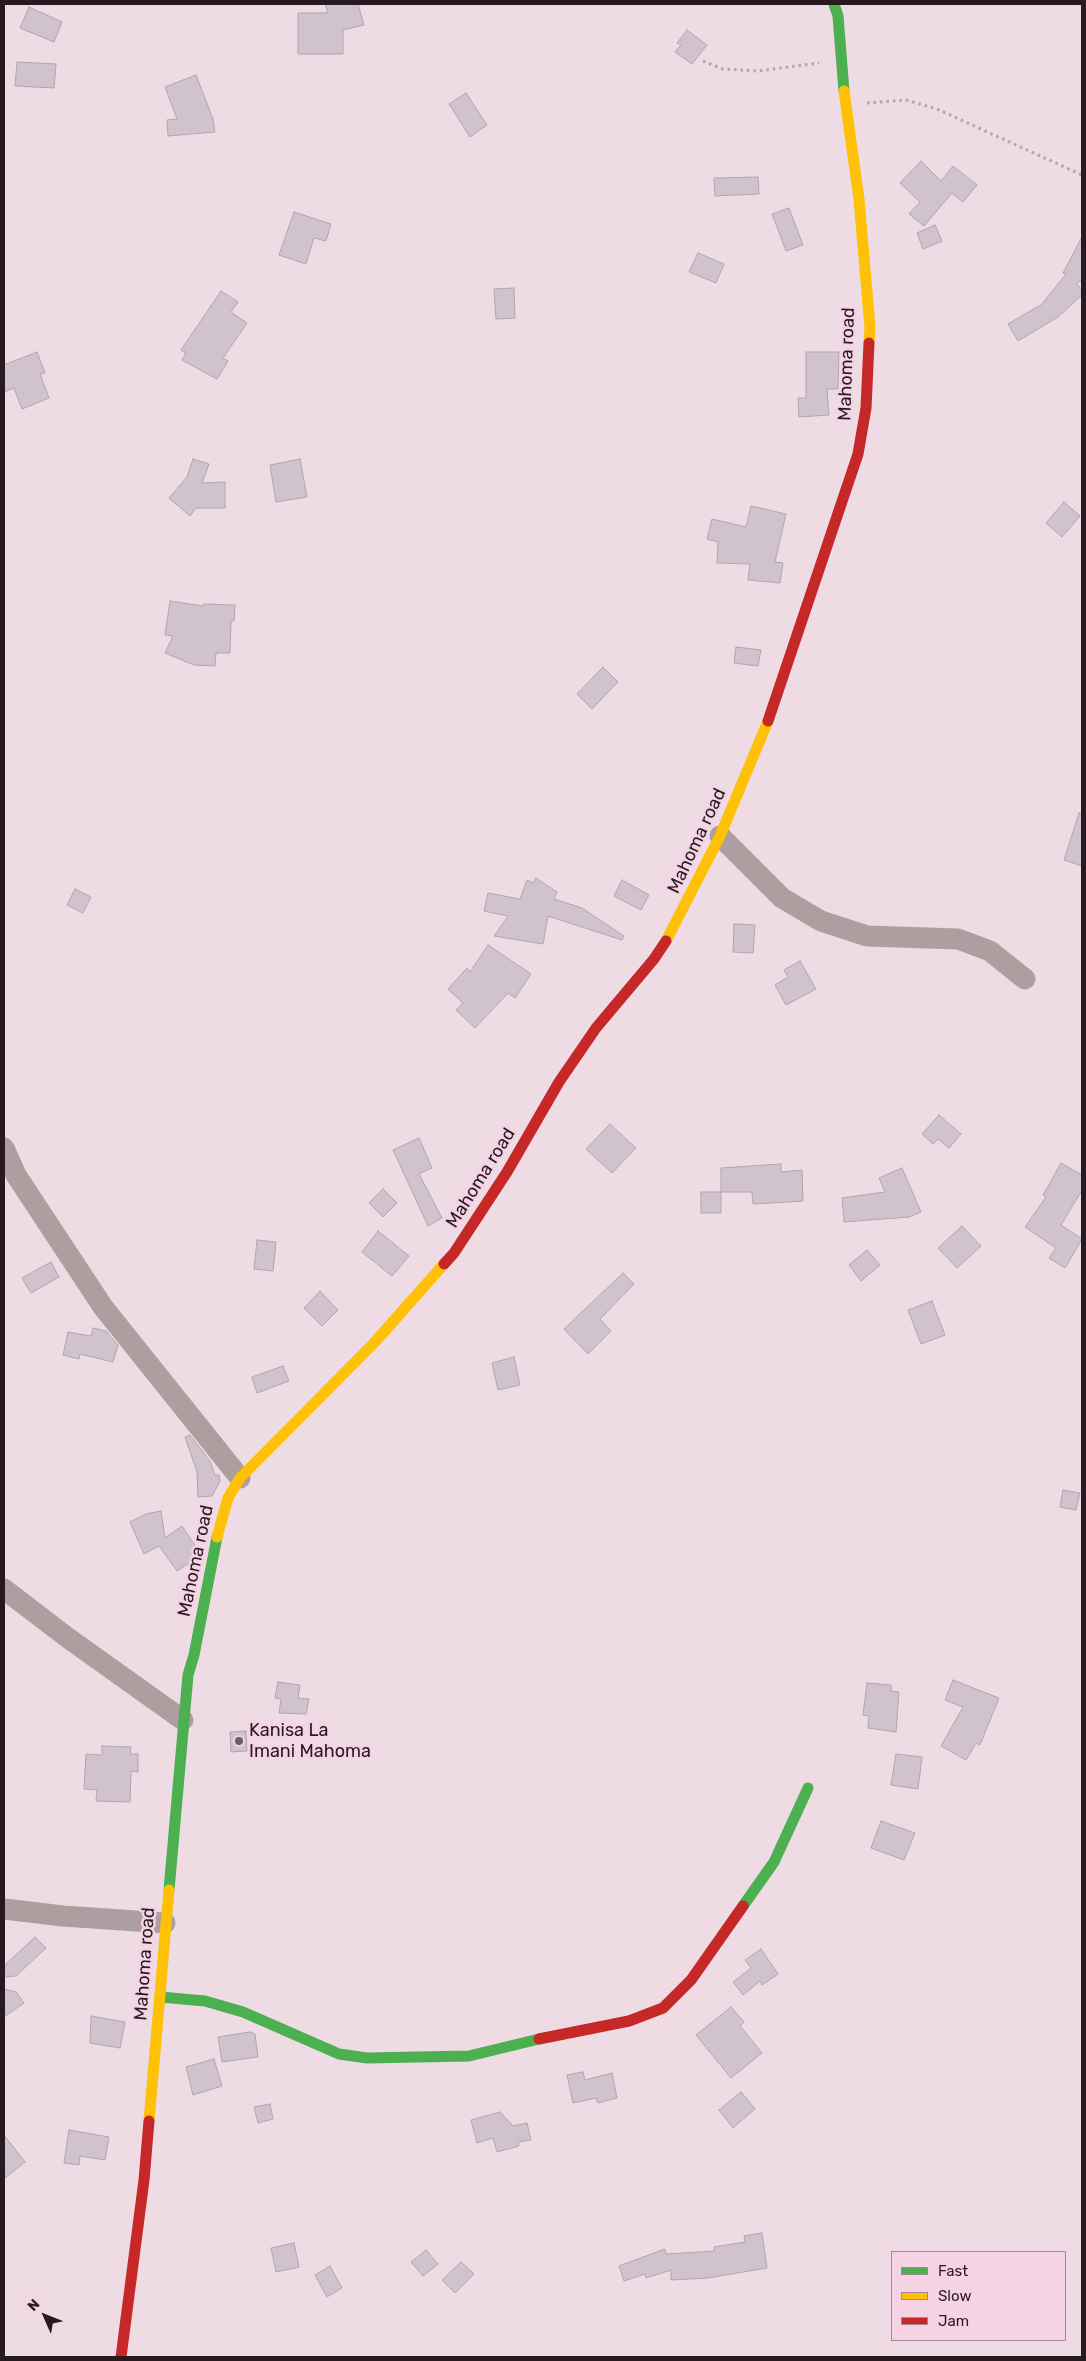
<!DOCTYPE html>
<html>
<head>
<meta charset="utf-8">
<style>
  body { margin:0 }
  #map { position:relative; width:1086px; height:2361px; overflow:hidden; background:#eedbe4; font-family:Rubik,sans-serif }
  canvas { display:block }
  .frame { position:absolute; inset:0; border:5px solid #271b21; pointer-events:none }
  .legend { position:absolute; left:891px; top:2251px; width:175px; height:90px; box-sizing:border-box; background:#f6d3e4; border:1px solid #a38996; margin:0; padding:6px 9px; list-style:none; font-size:15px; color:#271b21 }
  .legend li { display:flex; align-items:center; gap:10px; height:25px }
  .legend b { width:25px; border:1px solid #a38996 }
  .north { position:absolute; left:20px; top:2291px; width:50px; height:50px; -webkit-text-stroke:4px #f6d3e4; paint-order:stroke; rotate:314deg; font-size:14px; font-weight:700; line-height:20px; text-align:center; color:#271b21 }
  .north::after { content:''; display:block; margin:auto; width:18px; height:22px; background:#271b21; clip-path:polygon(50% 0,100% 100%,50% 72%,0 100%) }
</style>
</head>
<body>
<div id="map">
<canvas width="1086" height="2361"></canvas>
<div class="frame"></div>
<ul class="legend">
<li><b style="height:6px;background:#4caf50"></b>Fast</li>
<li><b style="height:6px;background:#ffc107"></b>Slow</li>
<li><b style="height:6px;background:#c62828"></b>Jam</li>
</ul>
<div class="north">N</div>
</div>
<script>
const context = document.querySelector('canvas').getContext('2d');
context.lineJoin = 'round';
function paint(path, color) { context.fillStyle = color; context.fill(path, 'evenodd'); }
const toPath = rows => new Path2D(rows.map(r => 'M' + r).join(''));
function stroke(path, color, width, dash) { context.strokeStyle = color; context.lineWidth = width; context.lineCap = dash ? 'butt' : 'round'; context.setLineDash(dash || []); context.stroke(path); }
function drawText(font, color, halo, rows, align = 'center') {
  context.font = font + ' Rubik,sans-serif'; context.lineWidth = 5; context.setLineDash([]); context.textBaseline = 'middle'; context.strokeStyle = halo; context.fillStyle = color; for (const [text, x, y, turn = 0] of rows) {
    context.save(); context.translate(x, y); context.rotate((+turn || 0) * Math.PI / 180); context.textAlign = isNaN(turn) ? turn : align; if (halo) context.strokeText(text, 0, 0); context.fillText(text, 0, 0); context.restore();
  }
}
const building = toPath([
  [325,4,358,4,364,25,343,30,343,54,298,54,298,13,328,13,325,4],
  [29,7,62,22,54,42,20,28,29,7],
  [687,30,707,45,692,64,675,52,681,45,677,43,687,30],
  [17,62,56,64,54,88,15,86,17,62],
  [196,75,213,119,215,132,168,136,167,120,177,119,165,87,196,75],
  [466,93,487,125,470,137,449,104,466,93],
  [921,161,941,181,953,166,977,185,963,202,952,193,924,226,909,214,920,202,900,183,921,161],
  [758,177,759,194,715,196,714,178,758,177],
  [789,208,803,245,786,251,772,214,789,208],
  [294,212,331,224,326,241,314,238,306,264,279,255,294,212],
  [935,225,942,241,923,249,917,233,935,225],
  [1082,237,1082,283,1079,281,1077,284,1082,290,1082,295,1058,317,1018,341,1008,324,1042,304,1066,274,1063,273,1082,237],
  [698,253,724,264,716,283,689,272,698,253],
  [514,288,515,318,496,319,494,289,514,288],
  [221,291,238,302,231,312,247,323,223,358,228,361,217,379,182,360,186,353,181,350,221,291],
  [37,352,45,373,40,374,49,398,22,409,14,388,4,392,4,365,37,352],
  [806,352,839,352,838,389,827,389,829,415,799,417,798,398,806,398,806,352],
  [193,459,209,464,202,483,225,482,225,508,196,508,190,516,169,498,187,477,193,459],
  [300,459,307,497,276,502,270,465,300,459],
  [1064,502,1080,516,1062,537,1046,523,1064,502],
  [751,506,786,514,775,562,783,563,780,583,748,580,750,564,717,563,718,542,707,539,712,519,746,527,751,506],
  [170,601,203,606,204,604,235,605,234,621,231,621,230,653,216,653,215,666,194,665,165,653,173,636,165,635,170,601],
  [736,647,761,650,758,666,734,663,736,647],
  [603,667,618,682,592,709,577,694,603,667],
  [1079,813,1082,813,1082,866,1064,860,1079,813],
  [536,878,557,892,554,899,582,908,624,936,622,940,548,916,543,944,494,936,508,916,484,911,488,893,520,899,527,880,534,883,536,878],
  [622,880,649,895,641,910,614,896,622,880],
  [75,889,91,897,83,913,67,905,75,889],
  [734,924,755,925,753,953,733,952,734,924],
  [488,945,531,974,515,998,508,993,475,1028,456,1010,463,1003,448,989,467,968,470,972,488,945],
  [800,961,816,989,786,1005,775,985,788,977,784,970,800,961],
  [939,1115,961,1134,949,1148,938,1139,933,1144,922,1134,939,1115],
  [610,1124,636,1148,612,1173,586,1149,610,1124],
  [419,1138,432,1168,419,1174,442,1218,428,1226,393,1150,419,1138],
  [1061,1163,1082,1175,1082,1190,1061,1225,1082,1239,1065,1268,1049,1258,1056,1248,1025,1227,1046,1197,1043,1195,1061,1163],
  [781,1164,781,1172,802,1170,803,1201,753,1204,752,1192,721,1192,721,1168,781,1164],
  [902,1168,921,1212,909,1217,844,1222,842,1198,885,1192,879,1178,902,1168],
  [383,1189,397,1203,383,1217,369,1203,383,1189],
  [701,1192,721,1192,721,1213,701,1213,701,1192],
  [962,1226,981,1246,957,1268,938,1248,962,1226],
  [378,1231,409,1256,392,1276,362,1252,378,1231],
  [257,1240,276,1242,273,1271,254,1269,257,1240],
  [867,1250,880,1265,861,1281,849,1265,867,1250],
  [51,1262,59,1277,31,1293,22,1278,51,1262],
  [623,1273,634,1284,600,1319,611,1331,588,1354,564,1329,623,1273],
  [320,1291,338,1310,322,1326,304,1308,320,1291],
  [932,1301,945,1335,921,1344,908,1310,932,1301],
  [93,1328,106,1331,118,1345,113,1362,80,1354,79,1359,63,1355,68,1332,91,1336,93,1328],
  [514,1357,520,1385,498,1390,492,1363,514,1357],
  [283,1366,289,1381,257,1393,252,1377,283,1366],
  [190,1435,210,1461,215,1475,219,1475,220,1481,212,1496,198,1497,197,1472,185,1437,190,1435],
  [1063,1490,1080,1493,1076,1510,1060,1507,1063,1490],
  [161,1511,165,1538,182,1526,198,1550,197,1558,177,1571,159,1546,144,1554,130,1522,146,1514,161,1511],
  [953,1680,999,1698,980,1745,976,1743,966,1760,941,1746,963,1707,945,1700,953,1680],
  [278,1682,300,1685,298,1698,309,1699,306,1714,279,1713,281,1699,275,1698,278,1682],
  [867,1683,891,1685,891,1691,899,1692,896,1732,868,1728,869,1716,863,1715,867,1683],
  [246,1731,247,1751,231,1752,230,1732,246,1731],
  [102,1746,131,1747,130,1754,138,1754,138,1772,131,1771,130,1802,96,1801,97,1790,84,1789,86,1754,102,1755,102,1746],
  [896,1754,922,1757,918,1789,891,1785,896,1754],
  [881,1821,915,1833,904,1860,871,1848,881,1821],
  [35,1937,46,1948,16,1976,4,1977,4,1966,35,1937],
  [761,1949,778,1974,762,1985,760,1981,743,1995,733,1982,751,1968,745,1960,761,1949],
  [4,1989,16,1992,24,2003,4,2017,4,1989],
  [731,2007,744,2022,740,2026,762,2053,731,2078,696,2035,731,2007],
  [91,2016,125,2022,120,2048,90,2043,91,2016],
  [250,2032,255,2034,258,2057,222,2062,218,2037,250,2032],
  [214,2059,222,2086,193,2095,186,2067,214,2059],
  [583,2072,585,2080,612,2073,617,2098,598,2103,596,2098,573,2103,567,2075,583,2072],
  [741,2092,755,2109,733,2128,719,2110,741,2092],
  [270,2104,273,2119,258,2123,254,2107,270,2104],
  [500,2112,513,2126,527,2123,531,2140,518,2142,519,2146,497,2152,493,2138,477,2143,471,2120,500,2112],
  [69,2130,109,2137,105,2160,80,2156,79,2165,64,2163,69,2130],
  [4,2135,25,2162,4,2179,4,2135],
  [762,2233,767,2268,708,2278,671,2280,671,2270,646,2278,645,2274,624,2281,619,2266,665,2249,666,2254,714,2251,714,2247,745,2242,744,2236,762,2233],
  [294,2243,299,2267,276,2272,271,2248,294,2243],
  [426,2250,438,2264,423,2276,411,2262,426,2250],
  [461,2262,474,2274,455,2293,442,2280,461,2262],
  [330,2266,342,2288,327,2297,315,2275,330,2266]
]);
paint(building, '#d0c3cc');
stroke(building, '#b1a5ae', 1);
stroke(toPath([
  [703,61,723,69,758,71,819,63],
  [867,103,906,100,937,109,1082,175]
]), '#b2a5a8', 3, [2.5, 4]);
stroke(toPath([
  [720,836,782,898,821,921,867,936,958,939,990,951,1025,979],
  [4,1148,16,1175,103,1307,240,1478],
  [4,1589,68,1638,183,1720],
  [4,1909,63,1916,165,1923]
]), '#ad9fa0', 21);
stroke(toPath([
  [834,4,838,16,844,91],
  [169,1890,188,1675,194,1655,217,1537],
  [743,1906,774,1862,808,1788],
  [160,1997,205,2001,243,2012,339,2054,367,2058,469,2056,539,2039]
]), '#4caf50', 11);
stroke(toPath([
  [844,91,859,199,870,328,869,343],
  [666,941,720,836,768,721],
  [217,1537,228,1498,240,1478,374,1343,444,1264],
  [149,2121,169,1890]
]), '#ffc107', 11);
stroke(toPath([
  [768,721,858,454,866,408,869,343],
  [444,1264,454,1253,507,1172,559,1082,596,1028,654,959,666,941],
  [539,2039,629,2021,663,2008,691,1980,743,1906],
  [121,2357,144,2180,149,2121]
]), '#c62828', 11);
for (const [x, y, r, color] of [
  [239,1741,5,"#6d5e65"]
]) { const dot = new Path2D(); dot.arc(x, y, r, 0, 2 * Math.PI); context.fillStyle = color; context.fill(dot); stroke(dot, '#f6d3e4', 2); }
drawText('18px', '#271b21', '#f6d3e4', [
  ["Mahoma road",847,364,-88],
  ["Mahoma road",697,841,-65],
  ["Mahoma road",481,1178,-58],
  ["Mahoma road",196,1561,-78],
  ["Mahoma road",145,1964,-86]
]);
drawText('18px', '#271b21', '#f6d3e4', [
  ["Kanisa La",249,1731],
  ["Imani Mahoma",249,1752]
], 'left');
</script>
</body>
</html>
